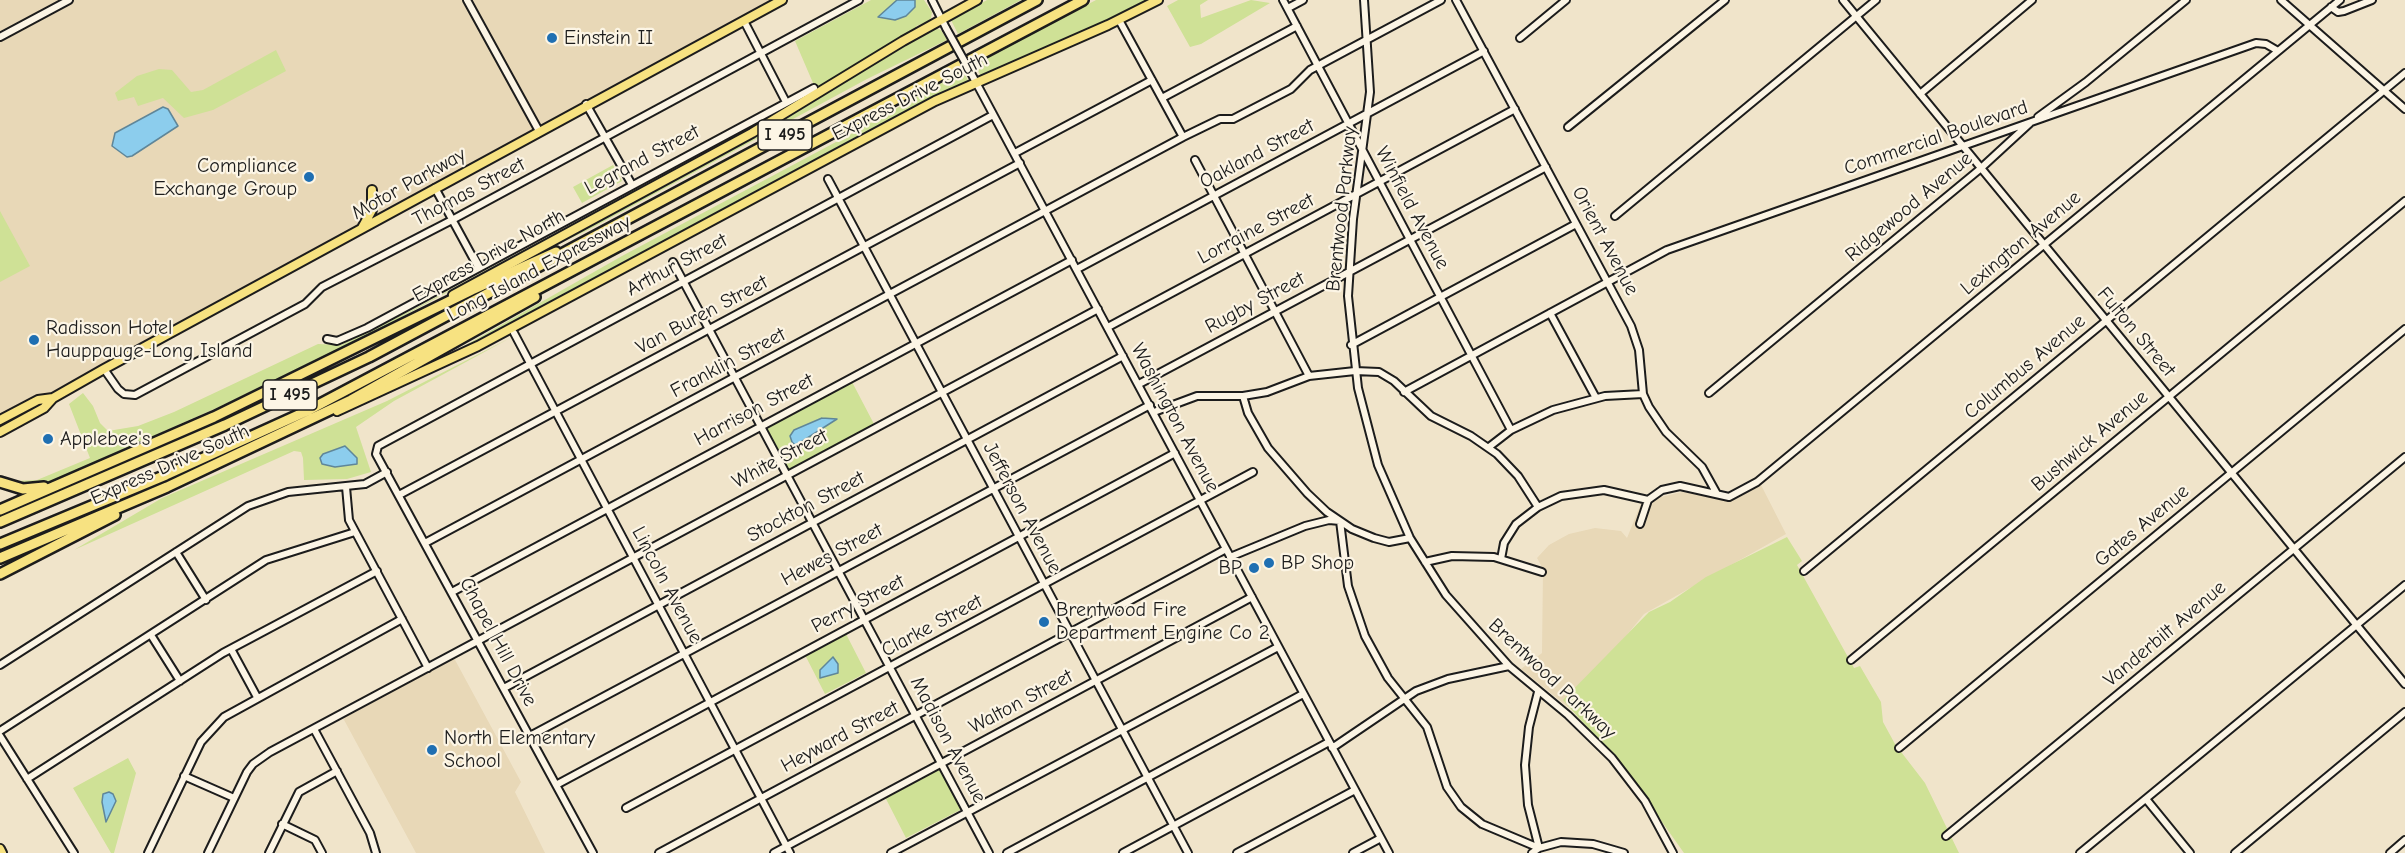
<!DOCTYPE html>
<html>
<head>
<meta charset="utf-8">
<style>
  body { margin:0 }
  canvas { display:block; background:#f0e4ca }
</style>
</head>
<body>
<canvas width="2405" height="853"></canvas>
<script>
const context = document.querySelector('canvas').getContext('2d');
context.lineJoin = 'round';
function paint(path, color) { context.fillStyle = color; context.fill(path, 'evenodd'); }
const toPath = rows => new Path2D(rows.map(r => 'M' + r).join(''));
function stroke(path, color, width, dash) { context.strokeStyle = color; context.lineWidth = width; context.lineCap = dash ? 'butt' : 'round'; context.setLineDash(dash || []); context.stroke(path); }
function drawText(font, color, halo, rows, align = 'center') {
  context.font = font + ' "Comic Neue",sans-serif'; context.lineWidth = 4.5; context.setLineDash([]); context.textBaseline = 'middle'; context.strokeStyle = halo; context.fillStyle = color; for (const [text, x, y, turn = 0] of rows) {
    context.save(); context.translate(x, y); context.rotate((+turn || 0) * Math.PI / 180); context.textAlign = isNaN(turn) ? turn : align; if (halo) context.strokeText(text, 0, 0); context.fillText(text, 0, 0); context.restore();
  }
}
paint(toPath([
  [0,0,780,0,80,385,0,432],
  [1761,485,1786,534,1644,614,1568,707,1521,669,1542,653,1543,569,1537,558,1549,545,1569,534,1595,528,1621,531,1627,538,1642,501,1652,502,1653,499,1682,492,1729,501],
  [454,658,521,782,515,792,545,853,416,853,343,718]
]), '#e8d8b7');
paint(toPath([
  [871,0,924,0,932,12,931,18,928,22,916,26,916,28,816,90,795,41],
  [987,0,1021,0,958,34,951,20],
  [1096,0,1153,0,981,77,975,64],
  [1178,0,1208,0,1200,5,1201,18,1251,0,1270,3,1201,44,1190,47,1167,6],
  [935,28,941,30,947,40,867,79,588,230,531,257,750,139],
  [276,50,286,71,213,110,184,118,163,98,138,106,134,97,118,101,115,93,137,76,159,69,172,70,191,92,203,90],
  [963,71,969,82,482,341,436,362,622,256,851,134],
  [773,116,383,327,221,406,47,483,24,486,0,479,0,476,13,481,37,480,90,458,69,404,83,393,93,406,100,423,108,431,138,426,174,412,318,344,341,345,416,308],
  [613,165,622,181,582,203,573,187],
  [0,211,30,266,0,282],
  [512,337,394,401,356,427,371,472,347,479,304,480,303,458,301,452,294,451,74,550,162,498,387,401],
  [851,380,874,424,789,470,765,426],
  [1787,537,1802,561,1797,565,1854,668,1860,666,1881,702,1883,722,1895,744,1925,783,1959,853,1684,853,1628,774,1563,700,1649,612,1670,602,1706,577],
  [845,632,866,673,825,694,804,653],
  [128,758,136,773,114,853,111,853,73,788],
  [940,767,962,809,906,838,885,797]
]), '#cfe196');
const water = toPath([
  [897,0,915,0,915,7,906,16,895,20,878,17,897,0],
  [163,107,168,109,178,126,132,156,127,157,112,146,115,133,163,107],
  [822,418,837,419,801,442,795,445,792,442,790,436,794,430,822,418],
  [345,446,357,458,357,464,335,467,322,464,320,458,323,454,345,446],
  [833,657,838,664,838,673,820,678,820,670,833,657],
  [109,792,113,794,116,801,106,822,102,802,103,794,109,792]
]);
paint(water, '#8ccded');
stroke(water, '#5f8699', 1.5);
const minor = toPath([
  [467,0,539,131],
  [932,0,946,28],
  [1283,0,1511,430],
  [1364,0,1370,92,1353,219,1348,296,1358,388,1378,465,1410,538,1446,595,1509,666,1568,715,1612,758,1645,801,1673,853],
  [1456,0,1631,326,1639,350,1643,394,1649,407,1666,432,1702,467,1717,494],
  [1843,0,2405,684],
  [2281,0,2405,109],
  [2331,7,2338,12,2344,11,2372,0],
  [1288,8,1303,0],
  [1119,20,1183,137],
  [744,21,786,102],
  [0,37,69,0],
  [1520,38,1566,0],
  [971,73,1389,853],
  [1920,94,2032,0],
  [1162,98,1297,26],
  [586,104,631,183],
  [2038,117,2086,82,2186,0],
  [1568,127,1725,0],
  [1015,153,1152,80],
  [1195,160,1309,376],
  [828,179,1188,853],
  [435,188,478,267],
  [1615,216,1876,0],
  [673,262,989,853],
  [1077,269,1484,51],
  [1550,313,1596,398],
  [1108,327,1515,109],
  [514,333,790,853],
  [327,339,337,341,367,328,814,88],
  [1351,345,1576,224],
  [104,369,118,389,124,394,135,395,305,304,322,287,452,220,859,0],
  [1139,384,1546,167],
  [1404,392,1667,250,2256,43,2266,44,2278,51],
  [1709,393,1980,169,2030,123],
  [1243,396,1248,413,1268,448,1307,493,1327,512,1352,529,1374,538,1389,542,1410,538],
  [1154,412,1197,396,1243,396,1267,392,1309,376,1355,371,1379,372,1394,381,1431,416,1471,436,1497,454,1518,476,1538,507],
  [1489,447,1511,430,1553,410,1605,396,1643,394],
  [346,487,349,520,428,668],
  [399,495,1020,163],
  [1640,524,1648,500],
  [425,543,1183,137,1220,119,1233,119,1291,89,1310,70,1441,0],
  [176,552,206,600],
  [1230,557,1305,526,1329,520,1340,521,1348,586,1365,636,1388,678,1427,727,1447,787,1461,807,1482,824,1539,848],
  [1501,559,1504,543,1516,524,1538,507,1561,496,1604,490,1648,500,1662,490,1680,486,1729,497,1757,482,2340,0],
  [1425,562,1452,556,1494,557,1542,572],
  [1804,571,2405,73],
  [452,592,1072,260],
  [151,635,180,681],
  [231,649,257,697],
  [1851,660,2405,201],
  [0,665,248,506,288,492,365,484,387,472],
  [504,688,1123,356],
  [1538,692,1529,727,1525,765,1528,805,1539,848],
  [314,729,370,833,376,853],
  [0,731,266,560,355,532],
  [0,736,74,853],
  [530,736,1150,405],
  [1332,748,1416,691,1448,679,1509,666],
  [1899,748,2405,329],
  [184,776,234,798],
  [27,779,223,653,377,571],
  [556,785,1175,453],
  [2146,799,2190,853],
  [626,808,1253,472],
  [282,824,315,840,322,853],
  [1946,836,2405,457],
  [148,853,201,742,224,717,402,619],
  [208,853,247,772,253,764,270,752,1098,309],
  [269,853,299,792,337,771],
  [593,853,376,454,378,446,993,115],
  [659,853,1226,549],
  [774,853,1252,597],
  [891,853,1278,647],
  [1007,853,1303,694],
  [1123,853,1329,742],
  [1237,853,1355,790],
  [1353,853,1381,838],
  [1532,853,1539,848,1561,842,1593,844,1624,853],
  [2080,853,2405,585],
  [2235,853,2405,712],
  [2390,853,2405,840]
]);
const major = toPath([
  [362,228,372,210,372,190],
  [453,295,752,133,903,41,977,0],
  [337,411,478,346,935,101,1108,25,1158,0],
  [0,420,38,400,53,398],
  [0,432,44,408,53,398,104,369,782,0],
  [0,849,2,853]
]);
const highway = toPath([
  [0,482,23,489,44,487],
  [0,510,214,417,472,290,556,252],
  [0,522,225,425,369,357,1037,0],
  [0,544,166,475,307,411,1083,0],
  [0,558,167,487,351,400,535,297],
  [0,574,115,515]
]);
stroke(minor, '#1c1c1c', 10);
stroke(major, '#1c1c1c', 12);
stroke(highway, '#1c1c1c', 14);
stroke(minor, '#fcf5e5', 6);
stroke(major, '#f7e281', 8);
stroke(highway, '#f7e281', 9);
const minorBridge = toPath([
  [946,28,971,73]
]);
stroke(minorBridge, '#1c1c1c', 10, []);
stroke(minorBridge, '#fcf5e5', 6);
for (const [x, y, r, color] of [
  [552,38,6,"#1f6fb2"],
  [309,177,6,"#1f6fb2"],
  [34,340,6,"#1f6fb2"],
  [48,439,6,"#1f6fb2"],
  [1269,563,6,"#1f6fb2"],
  [1254,568,6,"#1f6fb2"],
  [1044,622,6,"#1f6fb2"],
  [432,750,6,"#1f6fb2"]
]) { const dot = new Path2D(); dot.arc(x, y, r, 0, 2 * Math.PI); context.fillStyle = color; context.fill(dot); stroke(dot, '#fcf5e5', 2); }
for (const [x, y, w] of [
  [785,135,54],
  [290,395,54]
]) { const box = new Path2D(); box.roundRect(x - w / 2, y - 15, w, 30, 4.5); context.fillStyle = '#fcf5e5'; context.fill(box); stroke(box, '#1c1c1c', 1.5); }
drawText('bold 18px', '#1c1c1c', null, [
  ["I 495",785,135],
  ["I 495",290,395]
]);
drawText('20px', '#1c1c1c', '#fcf5e5', [
  ["Einstein II",564,38],
  ["Compliance",297,166,"right"],
  ["Exchange Group",297,189,"right"],
  ["Radisson Hotel",46,328],
  ["Hauppauge-Long Island",46,351],
  ["Applebee's",60,439],
  ["BP Shop",1281,563],
  ["BP",1242,568,"right"],
  ["Brentwood Fire",1056,610],
  ["Department Engine Co 2",1056,633],
  ["North Elementary",444,738],
  ["School",444,761]
], 'left');
drawText('20px', '#1c1c1c', '#fcf5e5', [
  ["Express Drive South",910,97,-27],
  ["Commercial Boulevard",1936,138,-19],
  ["Oakland Street",1257,154,-28],
  ["Legrand Street",642,160,-28],
  ["Motor Parkway",409,184,-29],
  ["Thomas Street",469,192,-28],
  ["Ridgewood Avenue",1909,207,-40],
  ["Winfield Avenue",1412,208,62],
  ["Brentwood Parkway",1342,209,-84],
  ["Lorraine Street",1256,229,-28],
  ["Orient Avenue",1605,241,62],
  ["Lexington Avenue",2021,243,-40],
  ["Express Drive North",489,256,-29],
  ["Arthur Street",677,265,-28],
  ["Long Island Expressway",539,269,-28],
  ["Rugby Street",1255,303,-28],
  ["Van Buren Street",702,315,-28],
  ["Fulton Street",2136,332,50],
  ["Franklin Street",728,363,-28],
  ["Columbus Avenue",2025,367,-40],
  ["Harrison Street",754,410,-28],
  ["Washington Avenue",1175,418,62],
  ["Bushwick Avenue",2090,441,-40],
  ["White Street",780,459,-28],
  ["Express Drive South",170,465,-24],
  ["Stockton Street",806,507,-28],
  ["Jefferson Avenue",1022,508,62],
  ["Gates Avenue",2142,526,-40],
  ["Hewes Street",832,555,-28],
  ["Lincoln Avenue",667,585,62],
  ["Perry Street",858,604,-28],
  ["Clarke Street",932,626,-28],
  ["Vanderbilt Avenue",2165,634,-40],
  ["Chapel Hill Drive",498,642,62],
  ["Brentwood Parkway",1552,679,43],
  ["Walton Street",1021,702,-28],
  ["Heyward Street",840,737,-28],
  ["Madison Avenue",948,740,62]
]);
</script>
</body>
</html>
